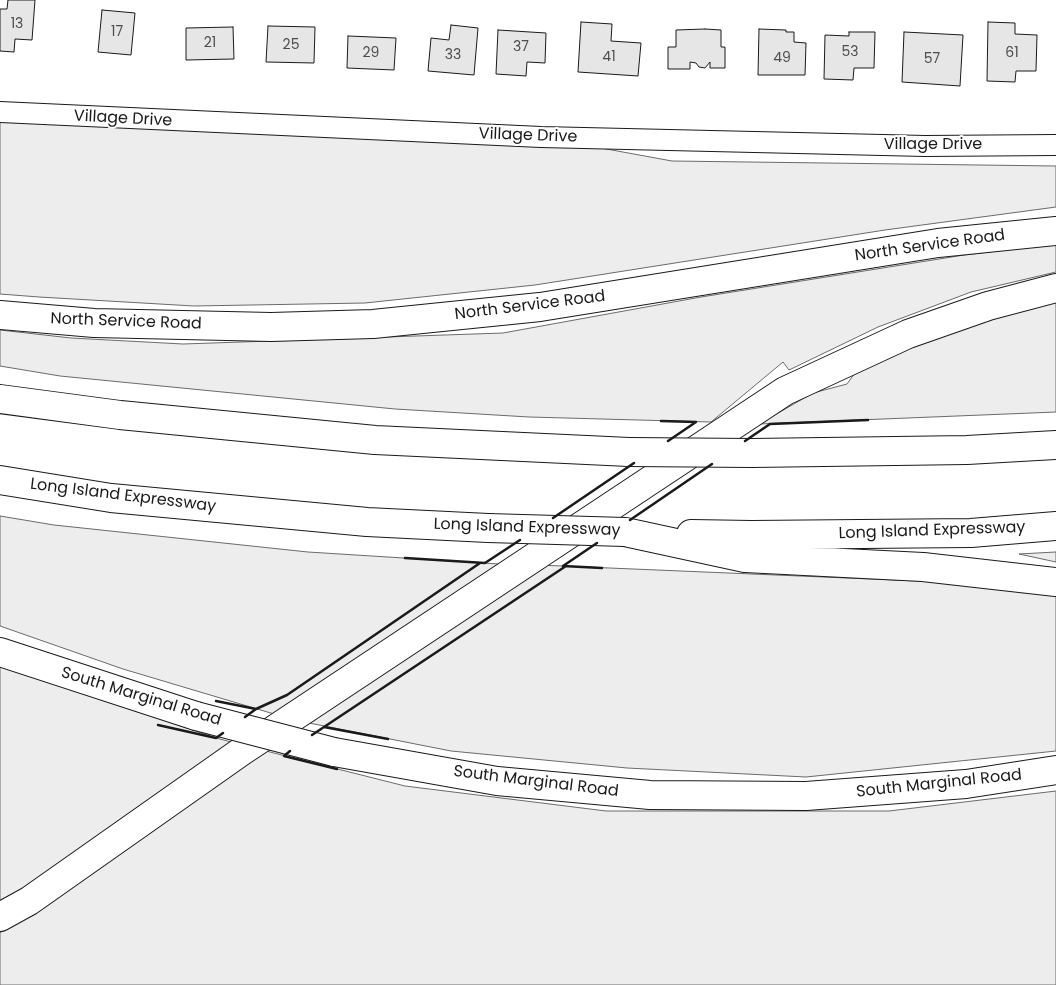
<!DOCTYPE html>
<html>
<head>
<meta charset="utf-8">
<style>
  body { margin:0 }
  canvas { display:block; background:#fff }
</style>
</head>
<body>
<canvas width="1056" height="985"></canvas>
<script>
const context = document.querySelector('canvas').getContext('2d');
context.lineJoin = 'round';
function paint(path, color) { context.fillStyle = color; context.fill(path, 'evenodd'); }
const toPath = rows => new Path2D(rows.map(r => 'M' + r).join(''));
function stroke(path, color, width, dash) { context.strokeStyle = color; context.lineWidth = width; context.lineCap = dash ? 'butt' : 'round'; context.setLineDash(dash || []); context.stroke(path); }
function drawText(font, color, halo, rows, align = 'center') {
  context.font = font + ' Poppins,sans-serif'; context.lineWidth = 4; context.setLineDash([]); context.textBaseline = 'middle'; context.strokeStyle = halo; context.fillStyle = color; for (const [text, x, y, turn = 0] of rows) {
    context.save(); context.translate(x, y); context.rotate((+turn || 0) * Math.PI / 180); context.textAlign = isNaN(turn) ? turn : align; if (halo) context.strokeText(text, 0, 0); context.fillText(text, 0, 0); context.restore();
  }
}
const built = toPath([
  [0,112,541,137,672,161,1056,166,1056,207,885,230,535,285,365,303,194,306,39,297,0,294,0,112],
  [1056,244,1056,272,971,292,878,327,789,370,783,362,711,422,529,417,395,409,60,376,0,366,0,330,71,338,183,344,503,333,701,297,964,255,1056,244],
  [1056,300,1056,412,759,424,813,393,847,384,862,363,956,327,1056,300],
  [0,516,54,525,308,552,499,564,274,714,123,669,0,626,0,516],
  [1056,552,1056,562,1019,554,1056,552],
  [538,565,942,582,1056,596,1056,751,806,777,627,768,451,751,309,723,538,565],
  [0,664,216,738,235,743,0,905,0,664],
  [266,751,405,786,606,811,889,811,1056,791,1056,985,0,985,0,933,266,751]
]);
paint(built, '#ededed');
stroke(built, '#6a6a6a', 1);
const building = toPath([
  [8,0,35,0,32,40,15,39,14,52,0,51,0,9,7,9,8,0],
  [102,10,135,13,131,55,98,52,102,10],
  [581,22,612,24,611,41,641,43,638,76,578,72,581,22],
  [988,22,1015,23,1015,34,1037,35,1036,71,1016,71,1015,82,987,81,988,22],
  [451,25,478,28,474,75,428,71,431,38,449,40,451,25],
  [268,26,315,27,314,63,266,62,268,26],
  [233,27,234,59,186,60,186,28,233,27],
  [705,29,721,30,721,47,725,47,725,68,710,68,710,62,705,68,699,67,696,63,690,62,690,69,668,69,668,47,676,47,676,30,705,29],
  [759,29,786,30,786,32,794,32,794,42,806,43,805,75,758,75,759,29],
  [498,30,546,33,545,63,527,62,526,76,496,74,498,30],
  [849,32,875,32,874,68,854,68,853,80,824,79,825,35,849,36,849,32],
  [904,32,963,35,960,86,902,82,904,32],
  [348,36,396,38,394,70,347,68,348,36]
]);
paint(building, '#e6e6e6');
stroke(building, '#1a1a1a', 1);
const minor = toPath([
  [0,112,541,137,925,146,1056,145]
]);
const secondary = toPath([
  [0,315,94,323,271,327,373,324,540,307,938,243,1056,231],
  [0,652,196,716],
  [334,752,497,781,650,795,806,796,966,784,1056,770]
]);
const motorway = toPath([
  [0,399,120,415,375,440,629,452],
  [752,453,967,450,1056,445],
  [0,480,111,498,367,522,488,528],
  [625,532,745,558,923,567,1056,582],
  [691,534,751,535,971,533,1056,526],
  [0,917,29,901,242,751,785,391,908,334,988,306,1056,288]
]);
stroke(minor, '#1a1a1a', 22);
stroke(secondary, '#1a1a1a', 30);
stroke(motorway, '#1a1a1a', 30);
stroke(minor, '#fff', 20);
stroke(secondary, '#fff', 28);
stroke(motorway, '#fff', 28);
const secondaryBridge = toPath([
  [196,716,334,752]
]);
const motorwayBridge = toPath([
  [629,452,752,453],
  [488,528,625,532]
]);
stroke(secondaryBridge, '#1a1a1a', 30, []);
stroke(motorwayBridge, '#1a1a1a', 30, []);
stroke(secondaryBridge, '#fff', 28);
stroke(motorwayBridge, '#fff', 28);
stroke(toPath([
  [661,421,696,422,668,441],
  [745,441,770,424,868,420],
  [553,518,634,463],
  [630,520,712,464],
  [597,543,563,566,602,568],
  [405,558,485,563,520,540],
  [216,701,256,709,245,717],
  [256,709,287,695,480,563],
  [158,725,216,738,223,733],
  [324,727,566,566],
  [312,735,324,727,388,739],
  [290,751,284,756,337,769]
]), '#1a1a1a', 2.5);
drawText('14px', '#4d4d4d', null, [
  ["13",17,24],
  ["17",117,32],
  ["21",210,43],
  ["25",291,45],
  ["37",521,47],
  ["53",850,52],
  ["29",371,53],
  ["61",1012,53],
  ["33",453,55],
  ["41",609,57],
  ["49",782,58],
  ["57",932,59]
]);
drawText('16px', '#1a1a1a', '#fff', [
  ["Village Drive",123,119,3],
  ["Village Drive",528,136,2],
  ["Village Drive",933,145],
  ["North Service Road",930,246,-8],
  ["North Service Road",530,306,-7],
  ["North Service Road",126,322,2],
  ["Long Island Expressway",123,496,7],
  ["Long Island Expressway",527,528,2],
  ["Long Island Expressway",932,531,-2],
  ["South Marginal Road",141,697,17],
  ["South Marginal Road",536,782,7],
  ["South Marginal Road",939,784,-6]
]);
</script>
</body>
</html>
